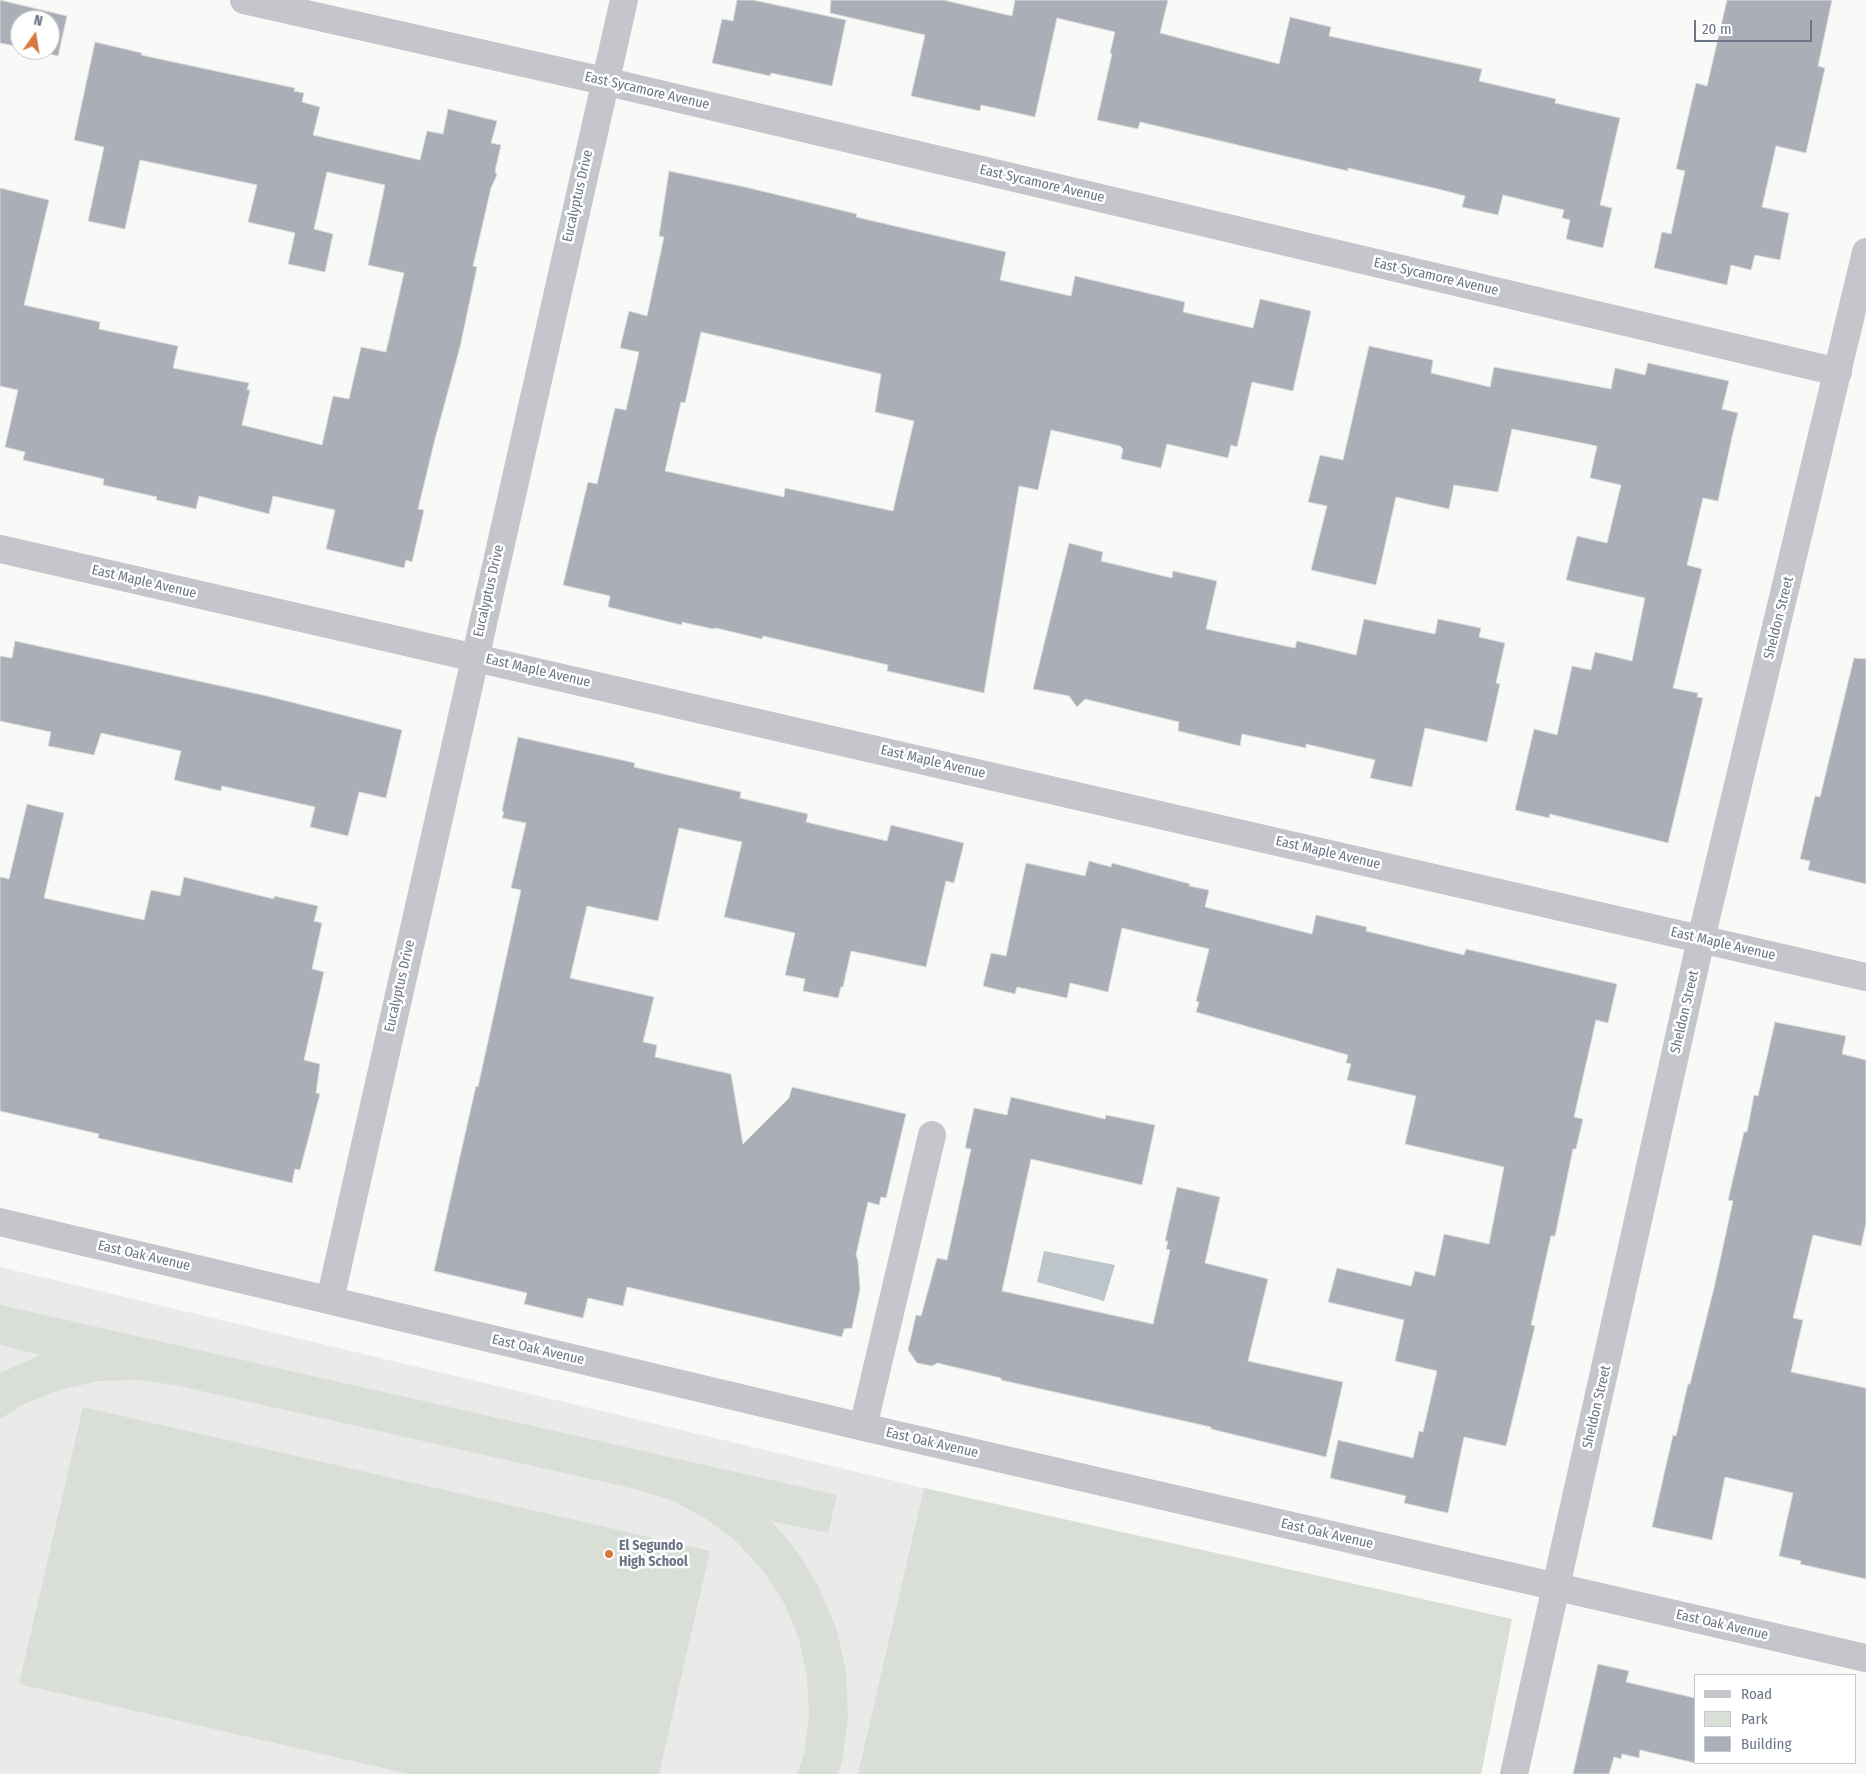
<!DOCTYPE html>
<html>
<head>
<meta charset="utf-8">
<style>
  body { margin:0 }
  #map { position:relative; width:1866px; height:1774px; overflow:hidden; background:#f9faf8; font-family:"Fira Sans Condensed",sans-serif }
  canvas { display:block }
  .legend { position:absolute; left:1694px; top:1674px; width:162px; height:90px; box-sizing:border-box; background:#fff; border:1px solid #c4c8cf; margin:0; padding:6px 9px; list-style:none; font-size:15px; color:#6b7586 }
  .legend li { display:flex; align-items:center; gap:10px; height:25px }
  .legend b { width:25px; border:1px solid #c4c8cf }
  .north { position:absolute; left:10px; top:10px; width:50px; height:50px; box-sizing:border-box; background:#fff; border:1px solid #c4c8cf; border-radius:50%; rotate:13deg; font-size:14px; font-weight:700; line-height:20px; text-align:center; color:#6b7586 }
  .north::after { content:''; display:block; margin:auto; width:18px; height:22px; background:#d47c3d; clip-path:polygon(50% 0,100% 100%,50% 72%,0 100%) }
  .scale { position:absolute; left:1694px; top:20px; width:118px; height:22px; box-sizing:border-box; border:2px solid #6b7586; border-top:0; padding-left:6px; font-size:15px; line-height:18px; white-space:nowrap; color:#6b7586; -webkit-text-stroke:4px #fff; paint-order:stroke }
</style>
</head>
<body>
<div id="map">
<canvas width="1866" height="1774"></canvas>
<ul class="legend">
<li><b style="height:6px;background:#c4c6cb"></b>Road</li>
<li><b style="height:14px;background:#d9ded7"></b>Park</li>
<li><b style="height:14px;background:#aaafb7"></b>Building</li>
</ul>
<div class="north">N</div>
<div class="scale">20 m</div>
</div>
<script>
const context = document.querySelector('canvas').getContext('2d');
context.lineJoin = 'round';
function paint(path, color) { context.fillStyle = color; context.fill(path, 'evenodd'); }
const toPath = rows => new Path2D(rows.map(r => 'M' + r).join(''));
function stroke(path, color, width, dash) { context.strokeStyle = color; context.lineWidth = width; context.lineCap = dash ? 'butt' : 'round'; context.setLineDash(dash || []); context.stroke(path); }
function drawText(font, color, halo, rows, align = 'center') {
  context.font = font + ' "Fira Sans Condensed",sans-serif'; context.lineWidth = 5; context.setLineDash([]); context.textBaseline = 'middle'; context.strokeStyle = halo; context.fillStyle = color; for (const [text, x, y, turn = 0] of rows) {
    context.save(); context.translate(x, y); context.rotate((+turn || 0) * Math.PI / 180); context.textAlign = isNaN(turn) ? turn : align; if (halo) context.strokeText(text, 0, 0); context.fillText(text, 0, 0); context.restore();
  }
}
paint(toPath([
  [0,1267,924,1488,1512,1619,1481,1774,0,1774]
]), '#eaeaeb');
paint(toPath([
  [0,1305,837,1495,828,1533,771,1521,794,1547,818,1585,836,1627,846,1671,848,1717,842,1762,838,1774,797,1774,804,1754,809,1715,807,1676,799,1639,784,1603,763,1571,737,1542,706,1519,671,1500,635,1489,175,1385,137,1380,98,1381,60,1390,24,1404,0,1419,0,1373,41,1355,0,1345],
  [83,1407,710,1551,659,1774,409,1774,19,1684],
  [924,1488,1512,1619,1481,1774,858,1774]
]), '#d9ded7');
paint(toPath([
  [1044,1251,1115,1265,1104,1301,1037,1282]
]), '#bdc4ca');
const building = toPath([
  [0,0,67,16,58,56,31,50,50,50,50,20,20,20,20,47,0,43,0,0],
  [737,0,753,0,846,20,832,86,771,73,770,76,712,63,722,19,733,21,737,0],
  [831,0,943,0,1012,16,1015,0,1168,0,1160,33,1279,64,1290,17,1331,27,1329,36,1482,69,1479,81,1556,99,1555,103,1620,118,1600,205,1612,208,1603,248,1566,239,1570,220,1562,218,1564,210,1503,195,1498,215,1462,207,1465,196,1438,189,1348,168,1348,171,1140,122,1138,129,1097,120,1112,54,1110,53,1115,32,1057,18,1035,117,981,105,980,111,911,96,925,35,830,13,831,0],
  [1727,0,1832,0,1818,66,1825,68,1806,153,1776,146,1762,207,1789,213,1780,260,1755,255,1751,270,1731,265,1727,285,1654,268,1662,232,1671,234,1685,171,1676,169,1696,83,1707,86,1727,0],
  [95,42,142,53,141,55,295,88,294,91,304,93,302,102,320,107,313,135,420,160,427,131,443,134,448,109,497,121,491,143,501,145,495,171,497,175,491,188,473,266,477,267,460,347,435,439,418,509,424,510,412,562,406,560,404,568,326,549,335,510,273,496,269,514,199,496,196,509,156,500,157,497,103,485,104,479,23,460,25,452,5,447,18,390,0,386,0,188,49,200,24,305,100,322,99,329,178,346,173,368,249,383,247,390,250,390,242,425,322,445,333,396,349,399,361,347,386,352,404,273,368,265,385,185,327,172,314,229,333,234,325,272,288,264,295,233,248,222,257,185,140,160,125,229,88,221,104,147,74,140,95,42],
  [669,171,745,187,857,214,856,217,1006,252,1000,280,1071,296,1075,276,1185,302,1183,312,1253,328,1260,299,1311,311,1293,391,1252,382,1237,447,1231,445,1228,458,1167,444,1161,468,1121,459,1123,449,1120,446,1051,430,1038,490,1019,486,984,693,887,671,888,665,763,636,762,639,716,628,713,629,682,622,682,625,608,607,610,596,563,585,588,482,597,484,615,408,626,410,639,352,620,348,629,311,647,316,664,237,659,236,669,171],
  [701,332,881,374,875,412,914,421,893,511,785,488,784,497,665,471,681,402,685,403,701,332],
  [1369,346,1433,360,1431,373,1490,387,1494,367,1611,389,1615,368,1645,375,1648,363,1729,381,1722,409,1738,413,1733,433,1718,501,1703,498,1687,565,1702,569,1673,688,1698,693,1697,697,1703,698,1668,843,1550,814,1549,818,1515,810,1534,729,1557,735,1572,666,1591,670,1595,652,1632,661,1645,598,1566,580,1577,536,1607,543,1621,485,1590,478,1597,446,1512,429,1498,492,1454,485,1449,509,1396,497,1376,585,1311,570,1327,506,1308,502,1320,455,1343,460,1369,346],
  [1069,543,1103,552,1101,561,1172,578,1173,571,1217,581,1206,629,1295,648,1297,641,1356,655,1364,619,1435,634,1438,619,1481,628,1479,637,1505,643,1496,683,1500,684,1487,742,1425,728,1412,787,1370,778,1375,760,1306,744,1306,748,1242,734,1240,746,1178,731,1179,722,1085,699,1077,707,1069,696,1033,689,1069,543],
  [15,641,267,696,402,730,386,798,359,792,348,836,310,827,315,807,222,786,221,791,174,780,181,751,101,733,94,755,48,746,51,732,0,721,0,656,12,658,15,641],
  [1854,658,1866,659,1866,884,1808,870,1810,861,1800,859,1815,796,1820,797,1854,658],
  [518,737,635,763,634,767,741,792,740,798,808,814,806,822,887,841,891,825,964,843,954,883,946,881,926,967,851,951,843,987,841,987,838,998,803,991,805,979,785,975,795,933,724,917,742,842,679,828,658,921,587,906,570,978,654,997,643,1042,657,1045,655,1057,731,1074,743,1144,789,1098,792,1087,906,1114,886,1198,881,1197,879,1205,868,1202,856,1255,858,1261,860,1289,852,1328,844,1329,842,1337,627,1287,623,1306,588,1298,583,1318,524,1304,527,1293,434,1271,476,1086,478,1087,521,890,511,888,526,823,502,818,504,812,502,811,518,737],
  [27,804,64,813,44,898,144,920,151,890,180,896,184,877,274,899,274,896,318,906,314,921,322,923,312,969,324,972,304,1060,320,1064,316,1093,320,1094,300,1170,295,1169,292,1183,98,1138,99,1134,0,1111,0,877,9,879,27,804],
  [1089,861,1111,867,1112,863,1190,884,1189,886,1209,890,1205,907,1312,934,1316,915,1367,927,1366,931,1464,955,1466,949,1617,984,1608,1023,1596,1020,1574,1117,1583,1119,1576,1149,1573,1149,1555,1236,1551,1236,1531,1325,1535,1326,1506,1446,1464,1437,1448,1513,1404,1503,1406,1496,1330,1478,1338,1440,1413,1458,1419,1431,1423,1432,1437,1371,1395,1361,1404,1320,1328,1302,1337,1268,1411,1286,1415,1271,1435,1276,1444,1234,1489,1244,1504,1167,1405,1144,1416,1096,1347,1080,1351,1064,1346,1063,1348,1055,1196,1012,1199,1002,1196,1001,1209,949,1122,928,1108,992,1070,983,1067,998,1017,987,1015,994,983,986,991,953,1006,956,1026,863,1085,876,1089,861],
  [1775,1022,1846,1036,1842,1054,1866,1060,1866,1223,1861,1246,1813,1235,1793,1318,1803,1320,1791,1372,1866,1388,1866,1579,1800,1564,1801,1561,1779,1556,1793,1493,1725,1477,1712,1540,1652,1527,1673,1435,1676,1436,1688,1384,1690,1384,1714,1288,1733,1201,1728,1200,1744,1132,1747,1132,1754,1095,1758,1096,1775,1022],
  [1011,1097,1105,1119,1106,1115,1155,1125,1142,1185,1031,1159,1002,1291,1153,1324,1170,1250,1166,1249,1168,1241,1165,1241,1177,1187,1220,1197,1205,1263,1268,1279,1248,1361,1343,1382,1326,1457,1211,1429,1211,1427,1001,1380,1001,1378,937,1363,932,1366,917,1363,908,1350,916,1315,921,1316,937,1258,947,1260,971,1149,965,1148,974,1108,1007,1115,1011,1097],
  [1598,1664,1629,1671,1626,1682,1695,1698,1695,1763,1640,1750,1639,1758,1622,1754,1621,1759,1614,1757,1609,1774,1573,1774,1598,1664]
]);
paint(building, '#aaafb7');
stroke(building, '#dbdbda', 1);
stroke(toPath([
  [244,0,604,81,1838,372],
  [0,549,1866,977],
  [0,1222,863,1427,1866,1658],
  [330,1300,624,0],
  [863,1427,932,1135],
  [1514,1774,1701,939,1866,252]
]), '#c4c6cb', 28);
for (const [x, y, r, color] of [
  [609,1554,5,"#d47c3d"]
]) { const dot = new Path2D(); dot.arc(x, y, r, 0, 2 * Math.PI); context.fillStyle = color; context.fill(dot); stroke(dot, '#fff', 2); }
drawText('14px', '#6b7586', '#fff', [
  ["East Sycamore Avenue",647,91,13],
  ["East Sycamore Avenue",1042,184,13],
  ["Eucalyptus Drive",578,196,-77],
  ["East Sycamore Avenue",1436,277,13],
  ["East Maple Avenue",144,582,13],
  ["Eucalyptus Drive",489,591,-77],
  ["Sheldon Street",1779,618,-76],
  ["East Maple Avenue",538,671,13],
  ["East Maple Avenue",933,762,13],
  ["East Maple Avenue",1328,853,13],
  ["East Maple Avenue",1723,944,13],
  ["Eucalyptus Drive",400,986,-77],
  ["Sheldon Street",1685,1012,-77],
  ["East Oak Avenue",144,1256,13],
  ["East Oak Avenue",538,1350,13],
  ["Sheldon Street",1597,1407,-77],
  ["East Oak Avenue",932,1443,13],
  ["East Oak Avenue",1327,1534,13],
  ["East Oak Avenue",1722,1625,13]
]);
drawText('bold 14px', '#6b7586', '#fff', [
  ["El Segundo",619,1546],
  ["High School",619,1562]
], 'left');
</script>
</body>
</html>
